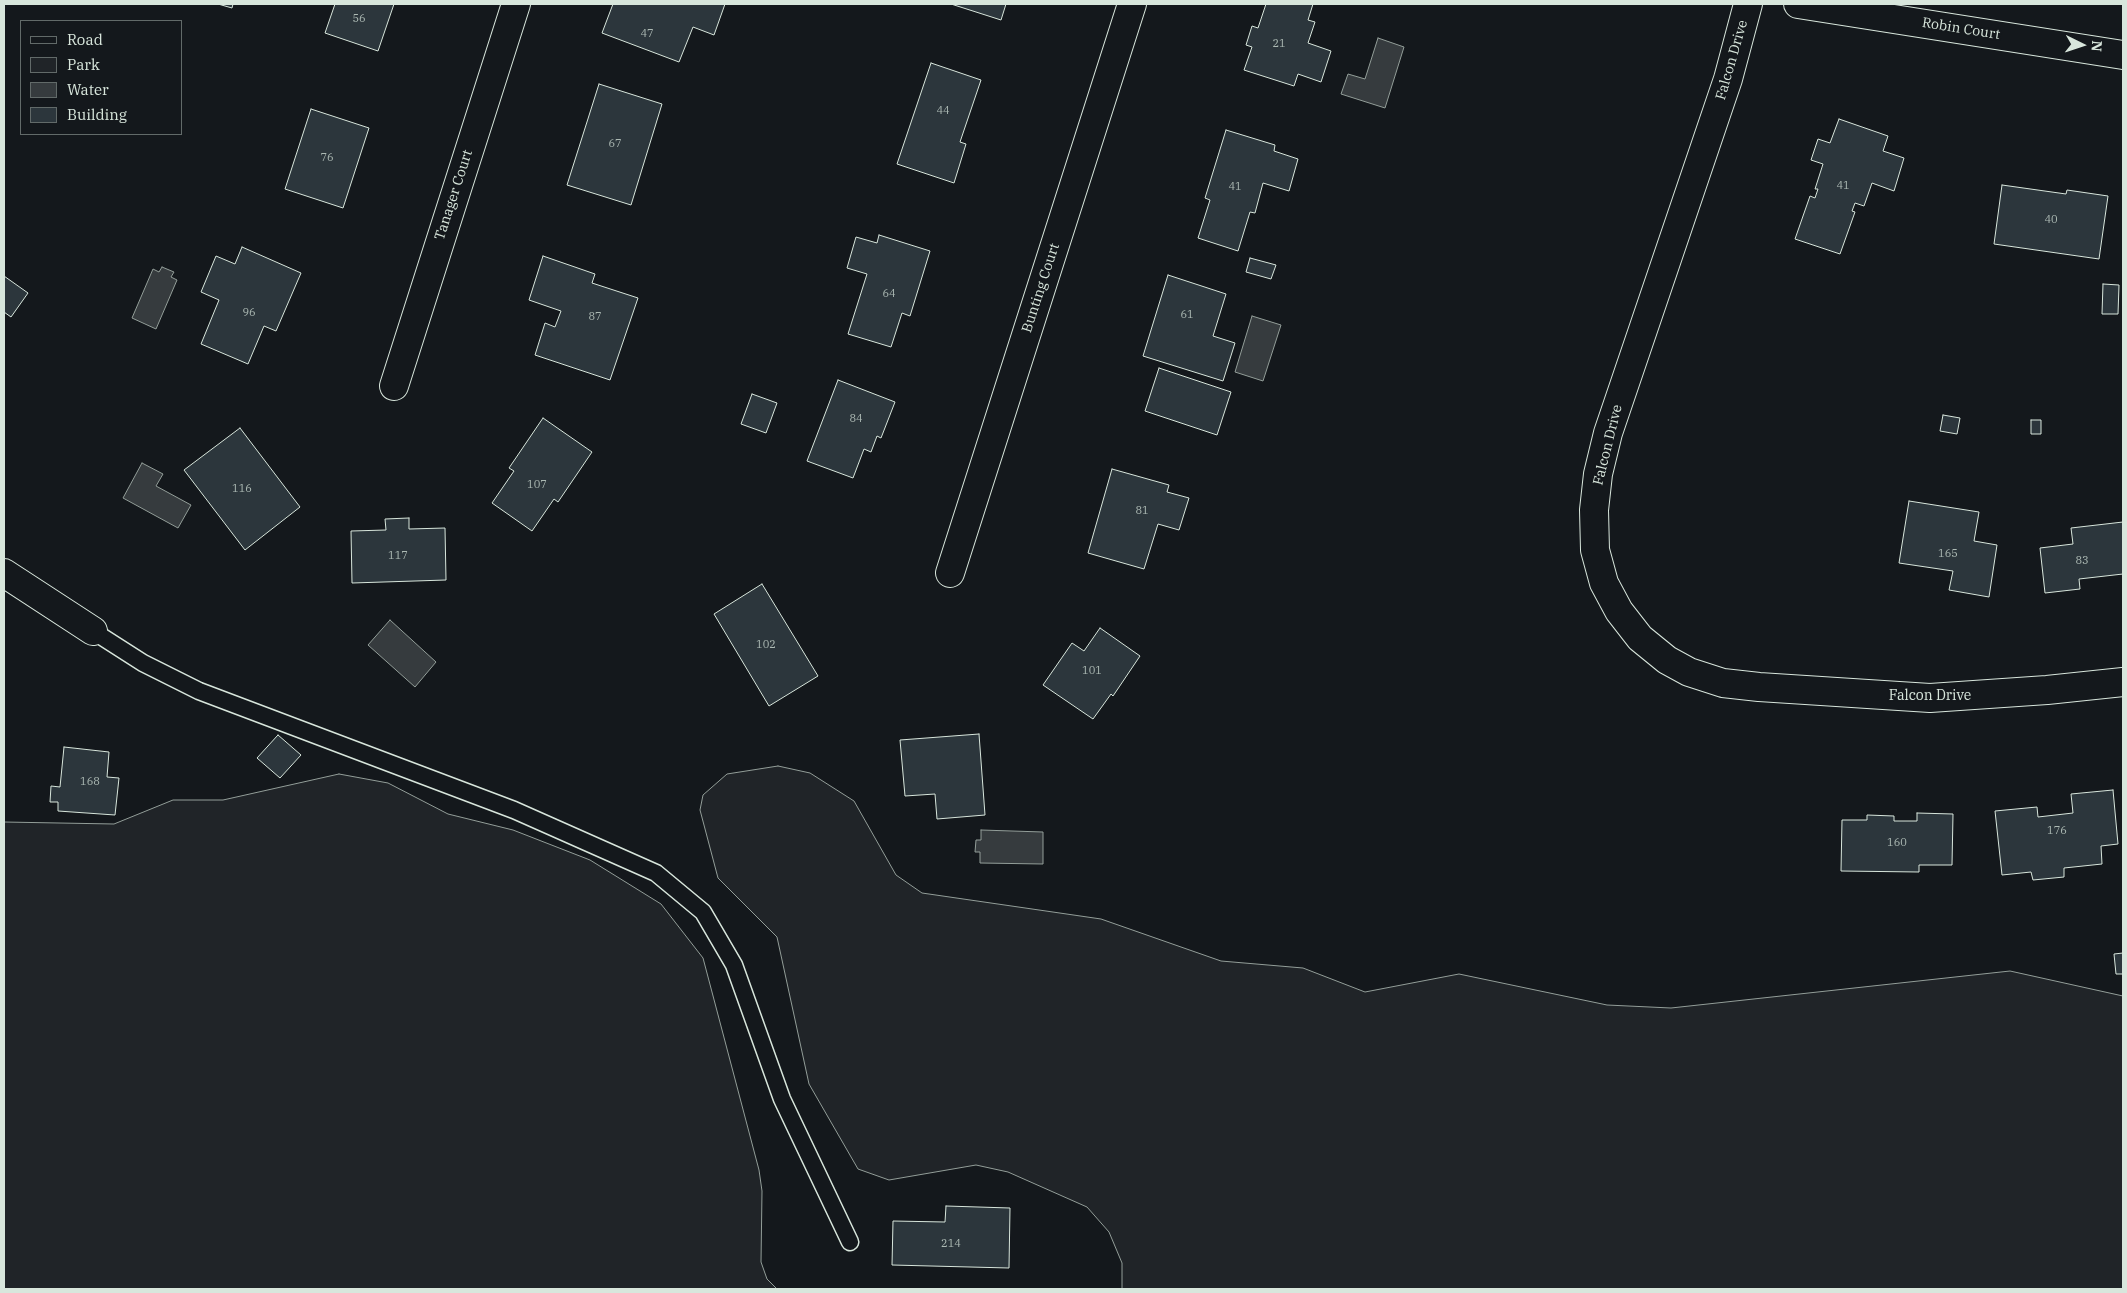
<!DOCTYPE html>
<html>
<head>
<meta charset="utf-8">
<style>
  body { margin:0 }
  #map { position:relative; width:2127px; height:1293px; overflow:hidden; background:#14181c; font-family:"IBM Plex Serif",serif }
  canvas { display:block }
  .frame { position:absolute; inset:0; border:5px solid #d8e6dc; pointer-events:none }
  .legend { position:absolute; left:20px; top:20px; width:162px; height:115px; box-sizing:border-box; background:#14181c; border:1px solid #626a69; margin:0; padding:6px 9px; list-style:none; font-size:15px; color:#d8e6dc }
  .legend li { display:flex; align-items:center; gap:10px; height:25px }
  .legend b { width:25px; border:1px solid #626a69 }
  .north { position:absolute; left:2057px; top:20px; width:50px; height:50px; -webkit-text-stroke:4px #14181c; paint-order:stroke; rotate:94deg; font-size:14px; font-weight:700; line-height:20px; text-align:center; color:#d8e6dc }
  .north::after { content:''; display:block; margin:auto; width:18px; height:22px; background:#d8e6dc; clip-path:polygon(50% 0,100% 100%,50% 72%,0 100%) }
</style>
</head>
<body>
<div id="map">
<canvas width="2127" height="1293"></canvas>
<div class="frame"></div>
<ul class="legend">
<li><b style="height:6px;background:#14181c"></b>Road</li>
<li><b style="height:14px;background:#202428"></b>Park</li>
<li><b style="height:14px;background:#363b3e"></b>Water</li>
<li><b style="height:14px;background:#2c363c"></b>Building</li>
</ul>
<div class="north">N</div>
</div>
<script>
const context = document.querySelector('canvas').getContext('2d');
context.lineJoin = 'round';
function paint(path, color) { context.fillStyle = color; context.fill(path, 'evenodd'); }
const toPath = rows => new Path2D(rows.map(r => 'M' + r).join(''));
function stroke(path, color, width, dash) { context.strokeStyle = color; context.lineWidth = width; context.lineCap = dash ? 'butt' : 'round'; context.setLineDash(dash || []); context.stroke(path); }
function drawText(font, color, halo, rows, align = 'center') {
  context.font = font + ' "IBM Plex Serif",serif'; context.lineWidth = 4; context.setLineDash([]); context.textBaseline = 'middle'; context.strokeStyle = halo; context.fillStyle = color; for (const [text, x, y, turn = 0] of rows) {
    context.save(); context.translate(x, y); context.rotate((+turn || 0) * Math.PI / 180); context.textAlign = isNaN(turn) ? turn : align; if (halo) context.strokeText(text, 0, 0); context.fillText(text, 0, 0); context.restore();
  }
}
const green = toPath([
  [778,766,810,773,854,801,896,875,922,893,1101,919,1221,961,1303,968,1365,992,1459,974,1607,1005,1671,1008,2010,971,2123,996,2123,1289,1122,1289,1122,1263,1109,1232,1087,1207,1008,1172,976,1165,889,1180,858,1169,809,1084,777,937,718,878,700,810,703,795,727,774,778,766],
  [339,774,388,783,448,814,513,830,590,860,661,904,703,958,759,1170,762,1191,761,1262,767,1279,777,1289,4,1289,4,822,114,824,173,800,223,800,339,774]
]);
paint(green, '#202428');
stroke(green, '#939e99', 1);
const water = toPath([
  [1378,38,1404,47,1385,108,1341,94,1348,74,1365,79,1378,38],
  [162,267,174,272,171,277,177,280,156,329,132,318,153,269,159,272,162,267],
  [1252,316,1281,325,1263,381,1235,372,1252,316],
  [142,463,163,474,156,486,191,505,178,528,123,498,142,463],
  [390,620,436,662,415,687,368,645,390,620],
  [981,830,1043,832,1043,864,980,863,980,852,975,852,976,840,981,840,981,830]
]);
paint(water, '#363b3e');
stroke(water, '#939e99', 1);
const building = toPath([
  [218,4,233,4,232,8,218,4],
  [335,4,394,4,378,51,325,33,335,4],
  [613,4,725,4,714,35,693,27,679,62,602,33,613,4],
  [951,4,1006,4,1001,20,951,4],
  [1266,4,1313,4,1308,20,1315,22,1308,43,1331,51,1321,82,1298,74,1294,86,1244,70,1252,47,1246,45,1252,26,1258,28,1266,4],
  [931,63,981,80,960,142,966,144,954,183,897,164,931,63],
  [599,84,662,104,631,205,567,185,599,84],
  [311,109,369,128,343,208,285,189,311,109],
  [1839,119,1888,136,1883,151,1904,158,1894,191,1872,183,1864,206,1855,203,1852,211,1855,212,1840,254,1795,239,1810,196,1815,198,1818,189,1815,189,1823,164,1811,160,1818,139,1830,143,1839,119],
  [1226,130,1275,145,1274,151,1298,159,1289,191,1263,183,1255,213,1250,212,1238,251,1198,238,1210,200,1205,198,1226,130],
  [2002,185,2066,194,2067,190,2108,196,2099,259,1994,244,2002,185],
  [879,235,930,251,910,316,902,313,891,347,848,334,867,274,847,268,856,237,877,243,879,235],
  [242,247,301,273,276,331,264,326,248,364,201,344,219,300,201,292,216,256,235,264,242,247],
  [543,256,595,274,592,283,638,298,610,380,535,355,545,323,555,327,561,311,529,300,543,256],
  [1250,258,1276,265,1271,279,1246,272,1250,258],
  [1168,275,1226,294,1213,336,1235,343,1223,381,1143,356,1168,275],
  [4,276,28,293,11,317,4,312,4,276],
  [2103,284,2119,285,2118,314,2102,314,2103,284],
  [1159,368,1231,392,1217,435,1145,411,1159,368],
  [838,380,895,402,881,438,877,436,871,452,864,449,853,478,807,461,838,380],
  [752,394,777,403,766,433,741,424,752,394],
  [1943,415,1960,418,1957,434,1940,431,1943,415],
  [543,418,592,452,558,502,554,499,532,531,492,503,514,471,509,468,543,418],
  [2031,420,2041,420,2041,434,2031,434,2031,420],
  [240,428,300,507,245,550,184,470,240,428],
  [1112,469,1169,485,1167,492,1189,498,1179,530,1158,524,1144,569,1088,553,1112,469],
  [1909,501,1979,512,1974,541,1997,545,1989,597,1949,590,1953,571,1899,563,1909,501],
  [409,518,409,529,445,528,446,580,352,583,351,531,386,530,385,519,409,518],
  [2123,522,2123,574,2079,579,2080,589,2045,593,2040,548,2073,544,2071,528,2123,522],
  [762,584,818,676,769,706,714,614,762,584],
  [1100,628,1140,656,1113,696,1111,694,1093,719,1043,685,1072,643,1084,651,1100,628],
  [979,734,985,815,937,819,935,794,905,796,900,740,979,734],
  [278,735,301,755,280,778,257,758,278,735],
  [64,747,109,752,107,777,119,778,115,815,58,811,58,802,50,802,51,786,60,787,64,747],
  [2113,790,2118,844,2101,846,2102,864,2064,868,2064,877,2033,880,2031,872,2002,875,1995,811,2037,807,2038,817,2073,813,2071,794,2113,790],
  [1917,813,1953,814,1952,865,1919,865,1919,872,1841,871,1842,820,1867,820,1867,815,1894,816,1894,821,1917,821,1917,813],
  [2123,953,2123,974,2116,974,2114,954,2123,953],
  [946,1206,1010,1208,1009,1268,892,1265,893,1221,945,1222,946,1206]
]);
paint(building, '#2c363c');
stroke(building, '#d8e6dc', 1);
const lane = toPath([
  [93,631,143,663,199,691,514,810,656,873,703,912,734,965,782,1099,850,1242]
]);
const street = toPath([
  [1748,4,1728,79,1608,433,1598,474,1594,510,1595,550,1604,583,1619,611,1640,638,1667,660,1689,672,1723,683,1759,687,1930,698,2047,690,2123,682],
  [1798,4,2123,55],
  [394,386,516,4],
  [4,573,93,631],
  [950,573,1132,4]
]);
stroke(lane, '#d8e6dc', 19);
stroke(street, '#d8e6dc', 30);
stroke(lane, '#14181c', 16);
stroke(street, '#14181c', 28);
drawText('11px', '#adbab4', null, [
  ["56",359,19],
  ["47",647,34],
  ["21",1279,44],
  ["44",943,111],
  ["67",615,144],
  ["76",327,158],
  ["41",1843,186],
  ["41",1235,187],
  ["40",2051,220],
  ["64",889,294],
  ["96",249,313],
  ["61",1187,315],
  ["87",595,317],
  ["84",856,419],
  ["107",537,485],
  ["116",242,489],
  ["81",1142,511],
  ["165",1948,554],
  ["117",398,556],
  ["83",2082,561],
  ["102",766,645],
  ["101",1092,671],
  ["168",90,782],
  ["176",2057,831],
  ["160",1897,843],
  ["214",951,1244]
]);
drawText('14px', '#d8e6dc', '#14181c', [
  ["Robin Court",1961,29,9],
  ["Falcon Drive",1732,60,-74],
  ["Tanager Court",454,195,-72],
  ["Bunting Court",1041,288,-72],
  ["Falcon Drive",1608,445,-76],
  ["Falcon Drive",1930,696]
]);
</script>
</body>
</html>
